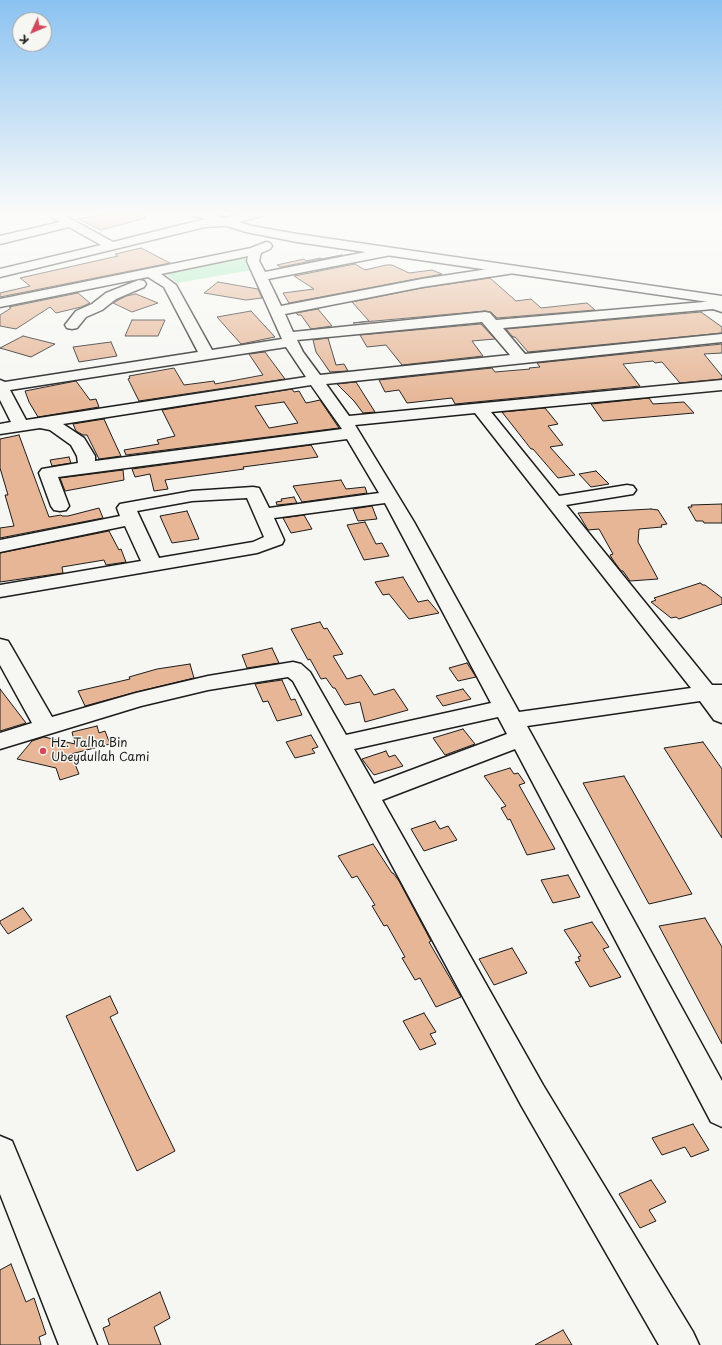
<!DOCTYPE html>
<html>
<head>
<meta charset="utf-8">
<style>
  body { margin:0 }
  #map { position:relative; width:722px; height:1345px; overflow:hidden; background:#f6f6f2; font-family:"Playpen Sans",sans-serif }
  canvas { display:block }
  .north { position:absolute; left:12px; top:12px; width:40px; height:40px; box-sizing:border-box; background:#f6f6f2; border:1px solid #9f9f9c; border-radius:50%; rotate:226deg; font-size:11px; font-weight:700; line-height:16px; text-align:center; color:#1c1c1c }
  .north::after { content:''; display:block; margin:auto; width:14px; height:18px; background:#d1495b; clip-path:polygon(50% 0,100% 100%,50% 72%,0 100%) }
</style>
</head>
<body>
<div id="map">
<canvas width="722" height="1345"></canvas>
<div class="north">K</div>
</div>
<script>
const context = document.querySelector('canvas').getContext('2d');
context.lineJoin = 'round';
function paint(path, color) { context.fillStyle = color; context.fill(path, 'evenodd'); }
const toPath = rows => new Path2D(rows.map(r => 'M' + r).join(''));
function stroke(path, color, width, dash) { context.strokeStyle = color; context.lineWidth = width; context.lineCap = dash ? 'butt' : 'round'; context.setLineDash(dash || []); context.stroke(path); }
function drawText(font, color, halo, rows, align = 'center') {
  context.font = font + ' "Playpen Sans",sans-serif'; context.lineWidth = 3; context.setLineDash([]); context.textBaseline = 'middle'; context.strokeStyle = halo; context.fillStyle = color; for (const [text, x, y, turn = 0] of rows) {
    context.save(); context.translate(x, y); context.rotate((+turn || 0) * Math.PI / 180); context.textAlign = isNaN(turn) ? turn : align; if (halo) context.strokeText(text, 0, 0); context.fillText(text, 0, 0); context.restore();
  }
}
paint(toPath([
  [238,256,245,257,252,270,177,283,165,273,168,270]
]), '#a5ecb9');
const building = toPath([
  [106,214,145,214,146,218,101,230,78,219,106,214],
  [141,248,170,263,0,297,0,293,30,286,20,278,118,256,115,254,141,248],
  [342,255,281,267,277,265,304,259,306,261,320,258,322,259,342,255],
  [355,264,365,270,386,265,392,265,409,273,432,270,442,274,289,303,283,293,314,289,294,276,355,264],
  [490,278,516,301,531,299,541,308,587,303,595,310,497,318,491,312,485,311,353,323,369,321,352,302,422,288,490,278],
  [218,282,258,289,262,298,246,300,204,293,218,282],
  [78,293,90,303,81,307,56,313,50,307,16,329,0,326,0,315,11,308,9,307,78,293],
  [136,294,158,303,132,312,113,303,126,296,136,294],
  [318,309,332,326,311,329,301,315,298,315,296,313,318,309],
  [251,311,275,337,241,344,217,317,251,311],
  [701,312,722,327,722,333,528,352,515,337,513,337,506,329,701,312],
  [132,320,165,320,158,336,125,336,132,320],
  [481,324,495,339,472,341,483,356,402,365,386,345,367,347,360,335,481,324],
  [23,336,55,344,31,357,0,348,23,336],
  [328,338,336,365,344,364,348,371,330,372,316,352,313,340,328,338],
  [111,342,117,356,79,362,73,347,111,342],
  [722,344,722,353,704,354,722,376,722,379,680,383,662,362,655,363,653,361,623,364,640,386,455,404,452,398,407,403,399,390,385,392,379,380,492,368,495,372,530,369,529,368,540,367,537,363,722,344],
  [265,352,285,379,139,401,128,379,130,378,129,376,174,368,184,385,214,381,215,384,263,375,249,354,265,352],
  [76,381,90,400,96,399,99,407,38,417,29,402,25,391,76,381],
  [356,382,375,412,363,413,354,401,337,384,356,382],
  [292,389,294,392,299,391,306,403,320,400,339,428,126,455,124,450,159,444,157,440,175,436,162,410,292,389],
  [284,402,298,423,269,428,255,406,284,402],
  [649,398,653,404,684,402,694,413,603,421,591,404,649,398],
  [545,408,558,424,548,426,563,445,550,447,575,475,558,478,533,449,531,449,502,412,545,408],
  [104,419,114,441,121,456,99,459,87,435,83,435,76,431,73,424,104,419],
  [19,435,49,517,61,515,62,516,68,516,99,508,103,518,0,538,0,528,14,526,5,495,8,495,0,468,0,439,19,435],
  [311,445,318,457,243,467,244,469,165,480,168,489,154,491,150,474,135,477,132,469,311,445],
  [69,457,71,463,52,466,50,460,69,457],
  [123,470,124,480,65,491,60,478,123,470],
  [596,471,609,484,591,487,579,474,596,471],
  [341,480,346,489,365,487,367,493,302,502,293,486,341,480],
  [294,497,297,503,277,505,276,502,282,501,281,499,294,497],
  [722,504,722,523,704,523,703,521,696,521,688,507,692,507,691,505,722,504],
  [372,506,377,519,358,521,353,509,372,506],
  [651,509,658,510,667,524,661,525,662,527,639,529,638,542,658,579,630,581,623,571,621,571,613,560,610,555,613,554,599,529,588,530,578,513,651,509],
  [187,511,199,539,172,543,160,516,187,511],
  [304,515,312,529,291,533,283,518,304,515],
  [365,522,376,544,382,543,389,556,364,560,347,525,365,522],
  [109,531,119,550,121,549,126,562,106,565,104,560,62,567,63,573,0,582,0,553,109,531],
  [403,577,418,602,428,600,439,613,409,619,389,594,383,595,375,582,403,577],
  [700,583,703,585,705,585,722,598,722,604,679,619,676,617,671,618,651,602,656,600,654,598,700,583],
  [320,622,324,629,327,628,343,654,333,656,347,679,361,675,374,695,394,689,408,710,365,722,360,702,345,705,335,688,333,688,326,678,321,679,310,659,308,660,291,629,320,622],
  [272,648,279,663,247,668,242,655,272,648],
  [467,663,476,677,458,681,449,668,467,663],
  [190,664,194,678,136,692,85,706,78,691,130,679,129,677,157,669,190,664],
  [282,680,291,700,295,699,302,715,277,721,268,701,263,702,255,684,282,680],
  [0,689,26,723,0,731,0,689],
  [463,689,471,699,443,706,436,696,463,689],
  [97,726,99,733,105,731,110,744,71,754,79,774,60,780,56,768,17,759,32,741,44,737,75,744,72,732,97,726],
  [463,729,475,744,445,755,433,738,463,729],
  [311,735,318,747,312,749,315,753,295,758,286,742,311,735],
  [703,742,722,769,722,838,664,748,703,742],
  [386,751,389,757,395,755,403,766,374,775,362,759,386,751],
  [510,768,514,774,518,773,525,783,519,785,555,849,527,855,510,819,508,820,501,808,506,806,484,776,510,768],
  [624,776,692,894,649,904,583,783,624,776],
  [435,821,440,829,448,826,457,840,424,851,411,829,435,821],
  [373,844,392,873,393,873,399,881,431,941,429,942,461,997,436,1007,420,978,415,980,402,958,405,957,387,925,384,926,372,906,375,905,357,876,352,878,338,856,373,844],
  [568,875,580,897,553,903,541,880,568,875],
  [23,908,32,920,8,934,0,923,0,921,23,908],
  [705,918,722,947,722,1044,659,926,705,918],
  [592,922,609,947,603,949,621,977,590,987,575,962,580,961,578,957,581,956,564,930,592,922],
  [512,948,527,973,494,985,479,959,512,948],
  [110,996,118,1013,110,1017,175,1151,137,1171,66,1016,110,996],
  [424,1013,436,1032,430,1034,436,1044,420,1050,403,1021,424,1013],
  [693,1124,709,1150,691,1157,685,1147,662,1155,652,1138,693,1124],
  [651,1180,666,1202,649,1210,656,1221,640,1228,619,1194,651,1180],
  [11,1264,26,1302,34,1298,46,1334,39,1337,41,1345,0,1345,0,1270,11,1264],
  [160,1292,170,1318,154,1327,161,1345,109,1345,103,1328,110,1325,108,1319,160,1292],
  [563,1330,572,1345,535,1345,563,1330]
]);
paint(building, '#e6b696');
stroke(building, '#1c1c1c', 1);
const minor = toPath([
  [53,214,62,214,113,242,205,219,223,218,243,214,264,214,262,216,258,217,223,226,205,227,0,277,0,269,101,245,69,227,0,244,0,236,60,222,53,218,51,216,53,214],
  [266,242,270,243,272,246,270,249,261,253,259,261,265,272,386,248,390,249,392,252,390,255,386,256,268,279,281,306,422,279,508,266,513,267,514,270,513,273,508,274,422,287,285,314,293,332,485,312,490,313,496,320,715,301,722,303,722,312,713,309,503,328,525,354,722,334,722,342,326,384,349,416,722,380,722,390,491,412,559,496,627,485,633,486,636,490,633,494,566,505,712,685,722,685,722,723,714,720,700,701,527,726,722,1081,722,1127,711,1122,515,749,382,800,543,1085,693,1332,699,1345,659,1345,521,1105,293,681,288,677,208,690,141,706,0,749,0,733,32,723,0,665,0,639,8,641,11,646,52,717,136,693,208,676,293,662,301,664,310,672,346,735,491,703,385,503,274,518,284,540,282,544,257,553,0,597,0,585,141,561,125,526,0,552,0,540,120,516,117,508,120,504,192,491,253,487,259,488,269,508,379,493,347,439,58,477,69,506,66,510,60,511,54,510,51,506,39,473,42,469,78,463,77,456,71,445,50,430,40,428,0,434,0,424,11,422,0,400,0,380,5,382,198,352,164,287,148,277,0,307,0,299,251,248,266,242],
  [248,256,247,261,282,339,212,350,176,285,161,274,248,256],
  [482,322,510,355,320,375,303,352,297,340,482,322],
  [286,347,306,377,26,420,10,390,286,347],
  [311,385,342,429,95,461,95,456,84,438,63,424,311,385],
  [475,413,548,506,691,688,519,712,414,522,355,425,475,413],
  [247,498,264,537,253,542,159,558,137,511,192,501,247,498],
  [498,717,507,734,374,784,354,749,498,717],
  [139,280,144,281,146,284,144,287,116,299,102,310,86,317,77,328,72,329,67,328,65,325,76,311,92,304,106,293,139,280],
  [0,1136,12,1141,97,1345,59,1345,0,1194,0,1136]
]);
const highway = toPath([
  [192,214,210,214,252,226,297,234,722,296,722,304,297,242,246,232,194,216,192,214]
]);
stroke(minor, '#1c1c1c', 3);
stroke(highway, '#1c1c1c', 3);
paint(minor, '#f6f6f2');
paint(highway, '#f6f6f2');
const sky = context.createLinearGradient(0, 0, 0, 402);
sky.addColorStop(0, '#8bc2f1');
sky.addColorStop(0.53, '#fbfbf9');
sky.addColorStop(1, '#fbfbf900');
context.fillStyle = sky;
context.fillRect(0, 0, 722, 402);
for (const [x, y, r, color] of [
  [43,751,4,"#d1495b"]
]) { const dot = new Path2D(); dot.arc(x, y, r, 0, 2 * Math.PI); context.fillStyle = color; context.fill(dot); stroke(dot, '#f6f6f2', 1.5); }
drawText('12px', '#1c1c1c', '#f6f6f2', [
  ["Hz. Talha Bin",51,744],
  ["Ubeydullah Cami",51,758]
], 'left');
</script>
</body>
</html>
